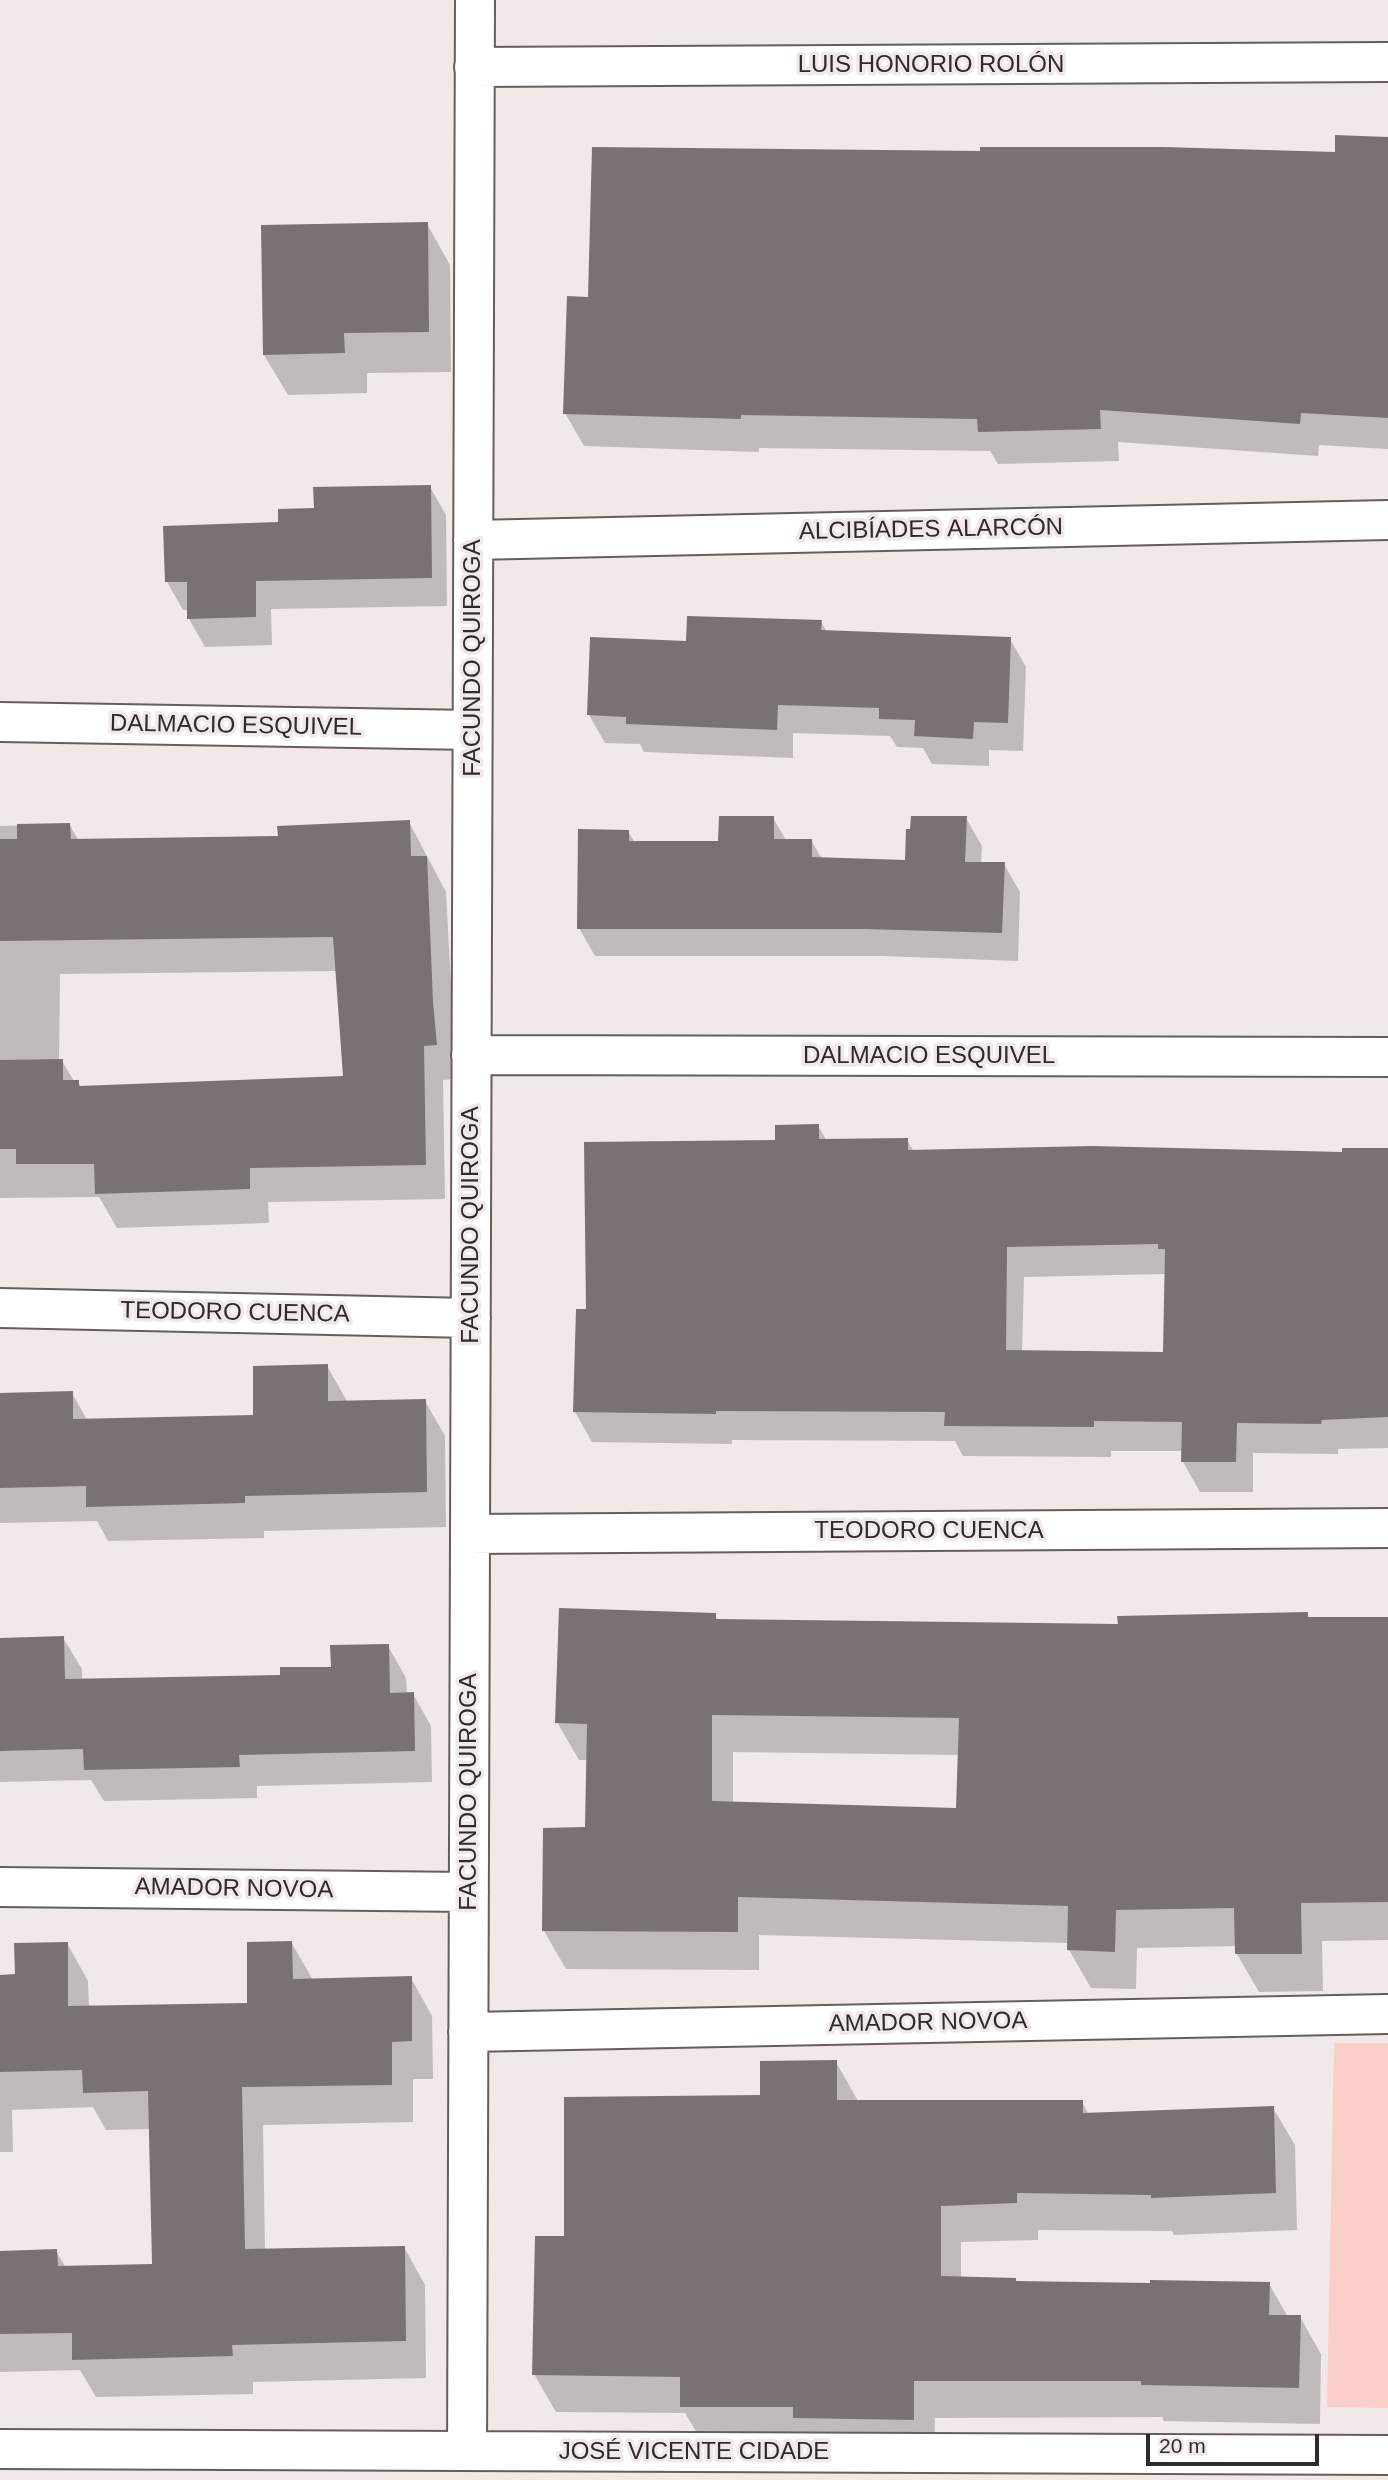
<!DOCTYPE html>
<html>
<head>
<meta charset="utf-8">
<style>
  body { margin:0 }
  #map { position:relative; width:1388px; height:2480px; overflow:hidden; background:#f1e9e7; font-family:Arial,sans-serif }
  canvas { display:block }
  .scale { position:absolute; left:1146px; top:2434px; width:173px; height:32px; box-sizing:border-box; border:4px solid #2f2b2b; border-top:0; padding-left:9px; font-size:21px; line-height:24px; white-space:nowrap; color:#2f2b2b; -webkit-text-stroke:5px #f1e9e7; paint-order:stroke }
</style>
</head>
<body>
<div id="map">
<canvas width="1388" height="2480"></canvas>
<div class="scale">20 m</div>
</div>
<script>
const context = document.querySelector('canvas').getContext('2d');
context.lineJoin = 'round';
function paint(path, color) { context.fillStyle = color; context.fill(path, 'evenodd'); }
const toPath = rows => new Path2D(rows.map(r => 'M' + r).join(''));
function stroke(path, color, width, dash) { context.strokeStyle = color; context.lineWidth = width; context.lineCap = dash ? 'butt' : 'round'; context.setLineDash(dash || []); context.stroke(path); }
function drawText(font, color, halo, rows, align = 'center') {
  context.font = font + ' Arial,sans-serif'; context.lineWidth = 7; context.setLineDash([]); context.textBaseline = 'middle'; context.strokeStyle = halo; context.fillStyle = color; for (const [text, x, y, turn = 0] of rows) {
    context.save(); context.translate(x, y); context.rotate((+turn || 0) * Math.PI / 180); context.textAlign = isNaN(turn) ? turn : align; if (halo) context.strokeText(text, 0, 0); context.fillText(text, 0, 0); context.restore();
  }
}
paint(toPath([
  [1334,2043,1388,2043,1388,2408,1327,2407]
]), '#f9cfc7');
paint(toPath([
  [1388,139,1388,449,1319,445,1318,456,1118,442,1119,461,998,464,990,451,759,448,759,452,584,446,565,413,590,299,1336,154],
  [427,224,450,265,451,372,367,373,367,393,288,395,264,355],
  [430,487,446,515,447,606,271,609,272,645,205,647,189,619,189,610,183,610,167,582,316,509],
  [821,622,827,632,1010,639,1026,667,1023,751,989,750,989,766,932,764,923,748,897,747,890,736,793,733,793,758,644,752,640,744,605,743,589,715,687,643],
  [773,818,786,840,811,840,822,859,907,861,966,818,982,846,981,864,1004,864,1020,892,1018,961,882,956,595,956,579,928,628,831,635,843,720,843],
  [409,822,446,892,456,1079,443,1080,445,1199,268,1202,269,1223,117,1228,99,1197,0,1198,0,826,69,824,79,841,280,838],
  [337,971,345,1078,81,1088,78,1081,74,1081,62,1061,59,1061,60,974],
  [818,1126,827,1141,907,1140,914,1152,1343,1154,1388,1149,1388,1448,1338,1449,1338,1454,1253,1453,1253,1492,1200,1492,1183,1462,1183,1451,1111,1451,1111,1457,963,1456,955,1441,732,1440,732,1444,592,1442,575,1412,588,1311,777,1142],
  [1166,1274,1165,1354,1022,1352,1024,1277],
  [327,1366,347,1401,425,1401,445,1436,446,1527,264,1531,264,1538,108,1541,97,1521,0,1523,0,1395,72,1393,87,1420,255,1417],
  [1307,1614,1309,1618,1388,1618,1388,1940,1322,1941,1323,1991,1259,1992,1237,1954,1237,1946,1137,1948,1136,1989,1091,1988,1069,1950,1069,1943,759,1935,759,1970,566,1969,544,1931,586,1829,588,1760,579,1760,557,1722,715,1615,718,1621,1119,1626],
  [733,1752,960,1755,958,1810,733,1804],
  [63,1638,82,1669,82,1681,281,1677,333,1668,388,1646,406,1678,407,1694,413,1694,431,1726,432,1782,257,1786,257,1798,104,1801,91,1780,0,1782,0,1639],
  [291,1942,313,1980,411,1978,432,2016,433,2079,413,2079,413,2122,263,2125,265,2251,404,2247,425,2285,426,2378,253,2382,253,2394,96,2397,80,2370,0,2372,0,2252,56,2251,66,2268,153,2266,151,2129,106,2130,93,2107,12,2110,13,2152,0,2152,0,1977,17,1976,67,1943,88,1981,89,2008,249,2005],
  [836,2062,858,2101,1082,2102,1089,2115,1273,2108,1295,2145,1297,2230,1174,2235,1172,2231,1038,2230,1038,2240,961,2242,961,2278,1015,2279,1018,2283,1269,2284,1288,2317,1300,2317,1321,2354,1320,2424,1164,2421,1162,2417,935,2418,934,2457,703,2443,685,2413,556,2412,534,2374,565,2238,761,2097]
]), '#0003');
paint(toPath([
  [1335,135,1388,137,1388,418,1301,413,1300,424,1100,410,1101,429,978,432,977,419,741,415,741,419,563,414,567,296,588,297,592,147,980,151,980,147,1163,147,1335,152],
  [428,222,429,332,344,333,345,353,263,355,261,225],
  [431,485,432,578,256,581,256,617,187,619,187,582,165,582,163,526,278,522,278,509,314,508,313,487],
  [687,616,822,620,821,630,1011,637,1008,723,974,722,973,739,914,736,915,720,879,719,879,708,778,705,777,730,626,724,626,717,587,715,590,637,686,641],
  [719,816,774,816,774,839,812,839,812,857,905,860,906,829,910,829,911,816,967,816,965,862,1005,862,1002,933,865,929,577,929,578,829,629,830,629,841,718,841],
  [410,820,411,856,427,856,433,1002,437,1045,424,1046,426,1165,250,1168,250,1189,95,1194,94,1164,16,1164,16,1149,0,1149,0,1060,63,1059,63,1080,79,1080,79,1086,343,1076,333,937,0,941,0,839,17,839,17,824,70,823,71,839,278,836,277,826],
  [819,1124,819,1139,908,1138,908,1150,1092,1146,1342,1152,1342,1148,1388,1148,1388,1417,1322,1420,1321,1424,1237,1423,1236,1462,1181,1462,1182,1422,1094,1421,1094,1427,944,1426,945,1412,716,1411,716,1414,573,1412,576,1309,586,1309,584,1142,775,1140,775,1125],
  [1158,1244,1158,1249,1165,1249,1163,1352,1006,1350,1007,1247],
  [328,1364,328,1401,426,1399,427,1492,245,1496,245,1503,86,1507,86,1486,0,1488,0,1393,73,1391,73,1419,253,1415,253,1366],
  [559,1608,716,1613,716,1619,1118,1624,1117,1616,1308,1612,1308,1617,1388,1617,1388,1902,1301,1903,1302,1954,1235,1954,1234,1908,1116,1910,1115,1952,1067,1950,1068,1906,738,1897,738,1932,542,1931,543,1828,585,1827,587,1724,555,1723],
  [712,1715,959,1718,956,1808,712,1801],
  [64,1636,65,1679,280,1675,280,1667,331,1667,330,1645,389,1644,390,1693,414,1692,415,1751,239,1755,240,1767,84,1770,83,1749,0,1751,0,1638],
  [292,1941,293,1979,412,1976,412,2041,392,2042,392,2085,242,2087,245,2249,405,2246,406,2341,232,2345,233,2356,72,2360,72,2333,0,2334,0,2251,57,2249,58,2266,152,2264,148,2091,83,2093,82,2070,0,2072,0,1975,15,1974,14,1943,68,1942,68,2006,247,2003,247,1942],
  [837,2060,837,2100,1083,2100,1083,2113,1274,2106,1276,2193,1151,2198,1151,2195,1017,2193,1017,2203,941,2206,941,2276,1016,2278,1016,2281,1150,2283,1150,2280,1270,2282,1269,2315,1301,2315,1299,2388,1141,2385,1141,2381,914,2381,914,2420,793,2418,793,2407,680,2407,680,2377,532,2375,535,2236,564,2236,564,2097,760,2095,760,2061]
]), '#797271');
const minor = toPath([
  [474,67,1388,62],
  [473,540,1388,520],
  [0,722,472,730],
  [471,1055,1388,1057],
  [0,1308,471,1318],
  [470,1534,1388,1528],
  [0,1887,469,1892],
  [468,2032,1388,2014],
  [0,2449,1388,2455],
  [467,2451,475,0]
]);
stroke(minor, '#655e5d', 42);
stroke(minor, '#fff', 38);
drawText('24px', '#2f2b2b', '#f1e9e7', [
  ["LUIS HONORIO ROLÓN",931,65],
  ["ALCIBÍADES ALARCÓN",931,530,-1],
  ["FACUNDO QUIROGA",473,658,-90],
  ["DALMACIO ESQUIVEL",236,726,1],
  ["DALMACIO ESQUIVEL",929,1056],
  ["FACUNDO QUIROGA",471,1225,-90],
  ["TEODORO CUENCA",235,1313,1],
  ["TEODORO CUENCA",929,1531],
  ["FACUNDO QUIROGA",469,1792,-90],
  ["AMADOR NOVOA",234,1889,1],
  ["AMADOR NOVOA",928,2023,-1],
  ["JOSÉ VICENTE CIDADE",694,2452]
]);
</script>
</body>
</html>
